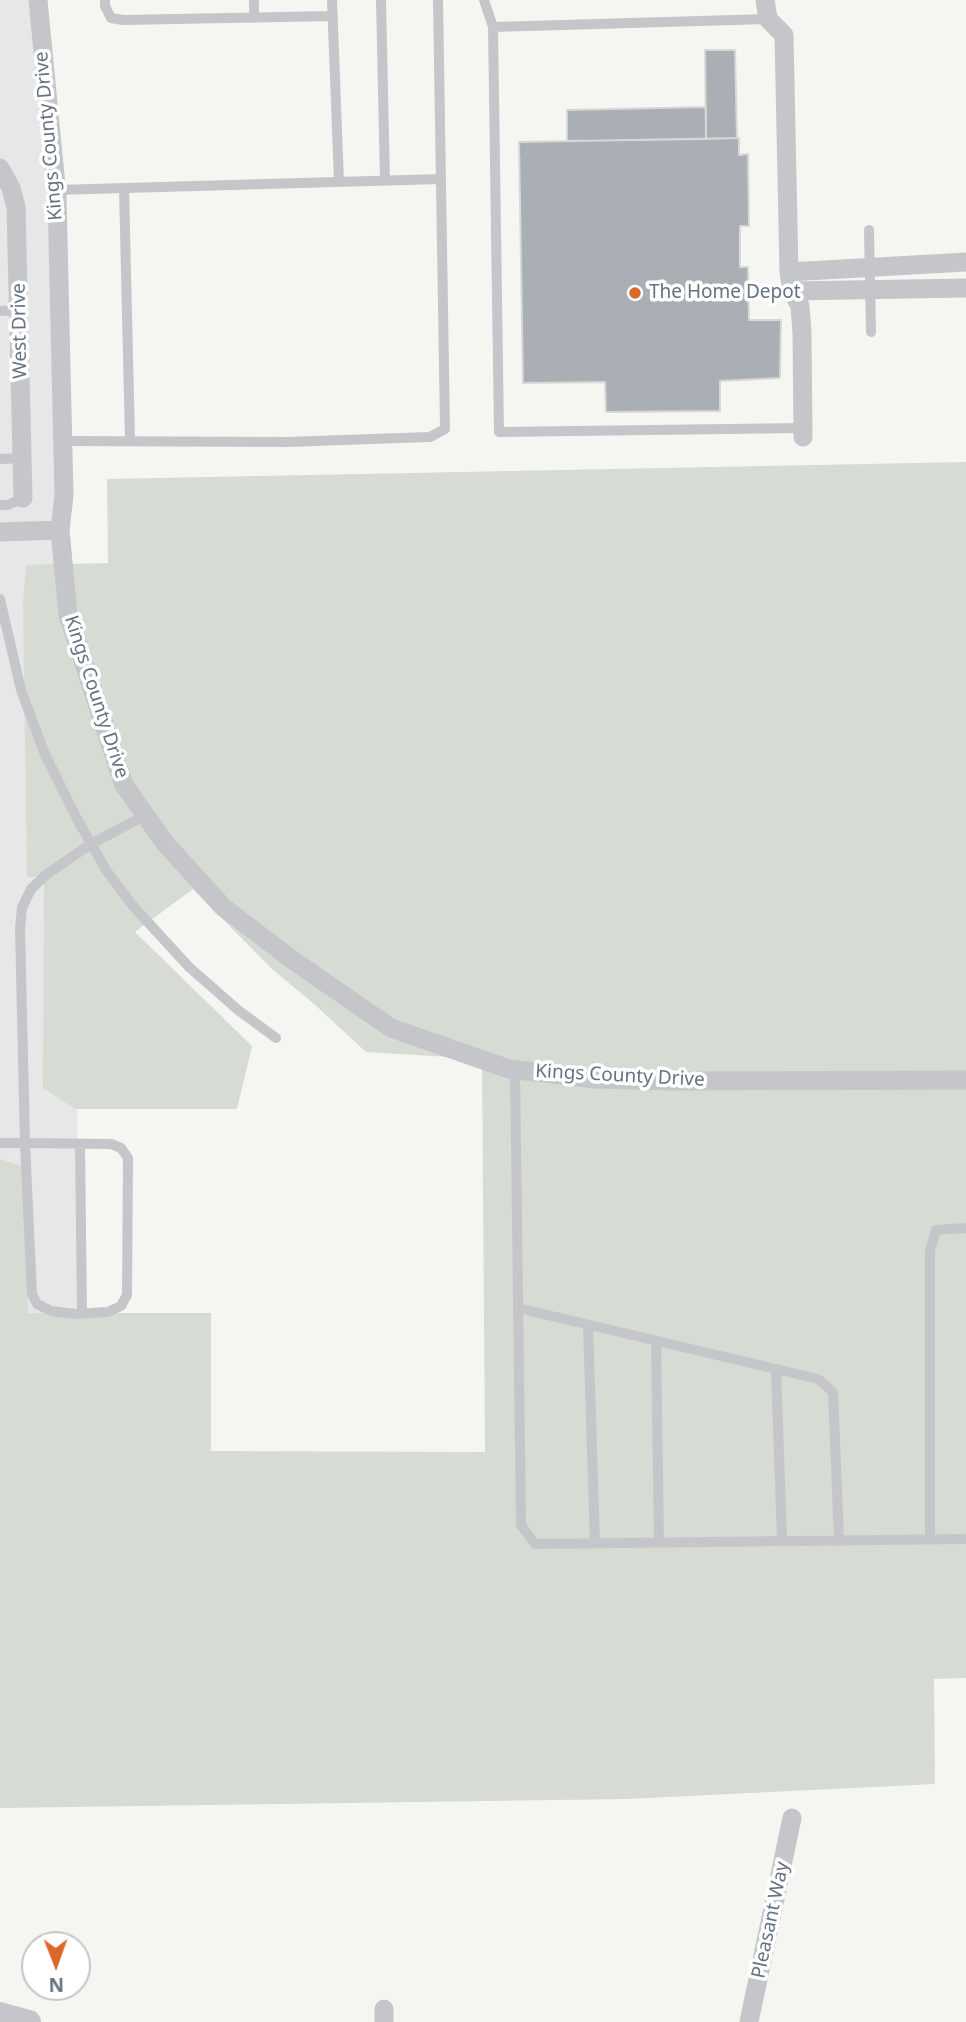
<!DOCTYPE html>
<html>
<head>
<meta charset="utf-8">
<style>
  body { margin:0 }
  #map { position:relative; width:966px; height:2022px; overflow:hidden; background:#f5f6f2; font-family:"Noto Sans",sans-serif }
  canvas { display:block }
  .north { position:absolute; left:21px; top:1931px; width:70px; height:70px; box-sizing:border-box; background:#fff; border:2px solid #c2c7cd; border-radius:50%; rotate:179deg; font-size:19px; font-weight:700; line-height:28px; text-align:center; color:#667282 }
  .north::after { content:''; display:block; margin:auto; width:24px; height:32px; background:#dd672b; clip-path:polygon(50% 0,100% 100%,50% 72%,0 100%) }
</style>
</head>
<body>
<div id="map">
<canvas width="966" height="2022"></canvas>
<div class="north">N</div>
</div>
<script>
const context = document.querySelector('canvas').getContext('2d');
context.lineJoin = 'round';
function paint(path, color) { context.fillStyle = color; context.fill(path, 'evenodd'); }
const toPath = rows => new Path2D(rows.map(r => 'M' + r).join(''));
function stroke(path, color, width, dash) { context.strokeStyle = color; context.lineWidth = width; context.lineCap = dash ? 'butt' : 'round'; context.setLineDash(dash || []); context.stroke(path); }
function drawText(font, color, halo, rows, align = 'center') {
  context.font = font + ' "Noto Sans",sans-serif'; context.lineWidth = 7; context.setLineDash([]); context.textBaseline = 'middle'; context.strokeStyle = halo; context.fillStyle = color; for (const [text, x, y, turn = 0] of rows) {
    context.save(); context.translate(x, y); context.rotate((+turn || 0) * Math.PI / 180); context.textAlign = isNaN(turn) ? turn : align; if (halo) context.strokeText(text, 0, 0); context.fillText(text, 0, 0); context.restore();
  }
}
paint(toPath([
  [0,0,38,0,68,615,88,1755,0,1774]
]), '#e6e7e6');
paint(toPath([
  [966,462,966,1678,934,1679,935,1784,627,1799,0,1808,0,1159,24,1167,28,1313,211,1313,211,1451,485,1452,482,1059,366,1052,314,1004,272,969,193,889,135,932,252,1046,237,1109,75,1109,43,1088,44,877,27,877,23,603,26,565,108,563,107,479]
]), '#d6dcd3');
const building = toPath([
  [705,50,735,50,737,138,706,139,705,50],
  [706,107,706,139,567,141,567,110,706,107],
  [739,138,739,155,748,154,749,226,740,226,740,267,748,267,749,320,781,320,780,378,720,381,720,411,606,412,605,382,523,383,519,142,739,138]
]);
paint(building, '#aaafb6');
stroke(building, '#d7d7d5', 2);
stroke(toPath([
  [105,0,105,6,111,18,123,20,333,16],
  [254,0,254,18],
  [332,0,339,182],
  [381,0,385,181],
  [484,0,493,27,499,432,803,428],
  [493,27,768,19],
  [124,188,130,440],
  [56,190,441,179],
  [869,230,871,332],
  [0,311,19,310],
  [63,441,286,442,430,437,445,429,438,0],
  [0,459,23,458],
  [0,505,8,505,23,498],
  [0,599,21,690,44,752,76,817,106,870,133,906,189,967,238,1010,276,1038],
  [515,1070,521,1525,535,1544,966,1539],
  [0,1143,25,1143,111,1144,121,1148,128,1158,127,1295,121,1306,108,1312,75,1314,51,1311,37,1304,32,1294,25,1143,20,929,22,908,31,889,47,874,91,844,146,815],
  [80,1144,82,1313],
  [518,1308,818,1379,833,1392,839,1541],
  [588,1325,595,1543],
  [656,1341,659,1542],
  [776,1369,782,1540],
  [930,1540,930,1251,936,1230,966,1228]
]), '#c4c6ca', 10);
stroke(toPath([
  [38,0,57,196,64,496,60,530,68,615,124,785,165,843,223,907,294,961,391,1028,509,1069,595,1079,672,1081,966,1080],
  [765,0,768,19,784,35,789,272,792,291,800,306,802,333,803,437],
  [0,168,11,188,16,207,23,498],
  [789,272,966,262],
  [792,291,966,288],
  [0,532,60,530],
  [384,2022,384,2009],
  [749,2022,792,1818]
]), '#c4c6ca', 19);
stroke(toPath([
  [0,2014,29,2022]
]), '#c4c6ca', 24);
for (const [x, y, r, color] of [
  [635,293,7,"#dd672b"]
]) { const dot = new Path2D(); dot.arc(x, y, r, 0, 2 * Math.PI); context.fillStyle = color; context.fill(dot); stroke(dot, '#fff', 2.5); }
drawText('19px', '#667282', '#fff', [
  ["Kings County Drive",49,136,-95],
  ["West Drive",20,331,-91],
  ["Kings County Drive",96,697,72],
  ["Kings County Drive",620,1076,3],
  ["Pleasant Way",771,1920,-78]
]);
drawText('19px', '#667282', '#fff', [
  ["The Home Depot",649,293]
], 'left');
</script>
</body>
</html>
